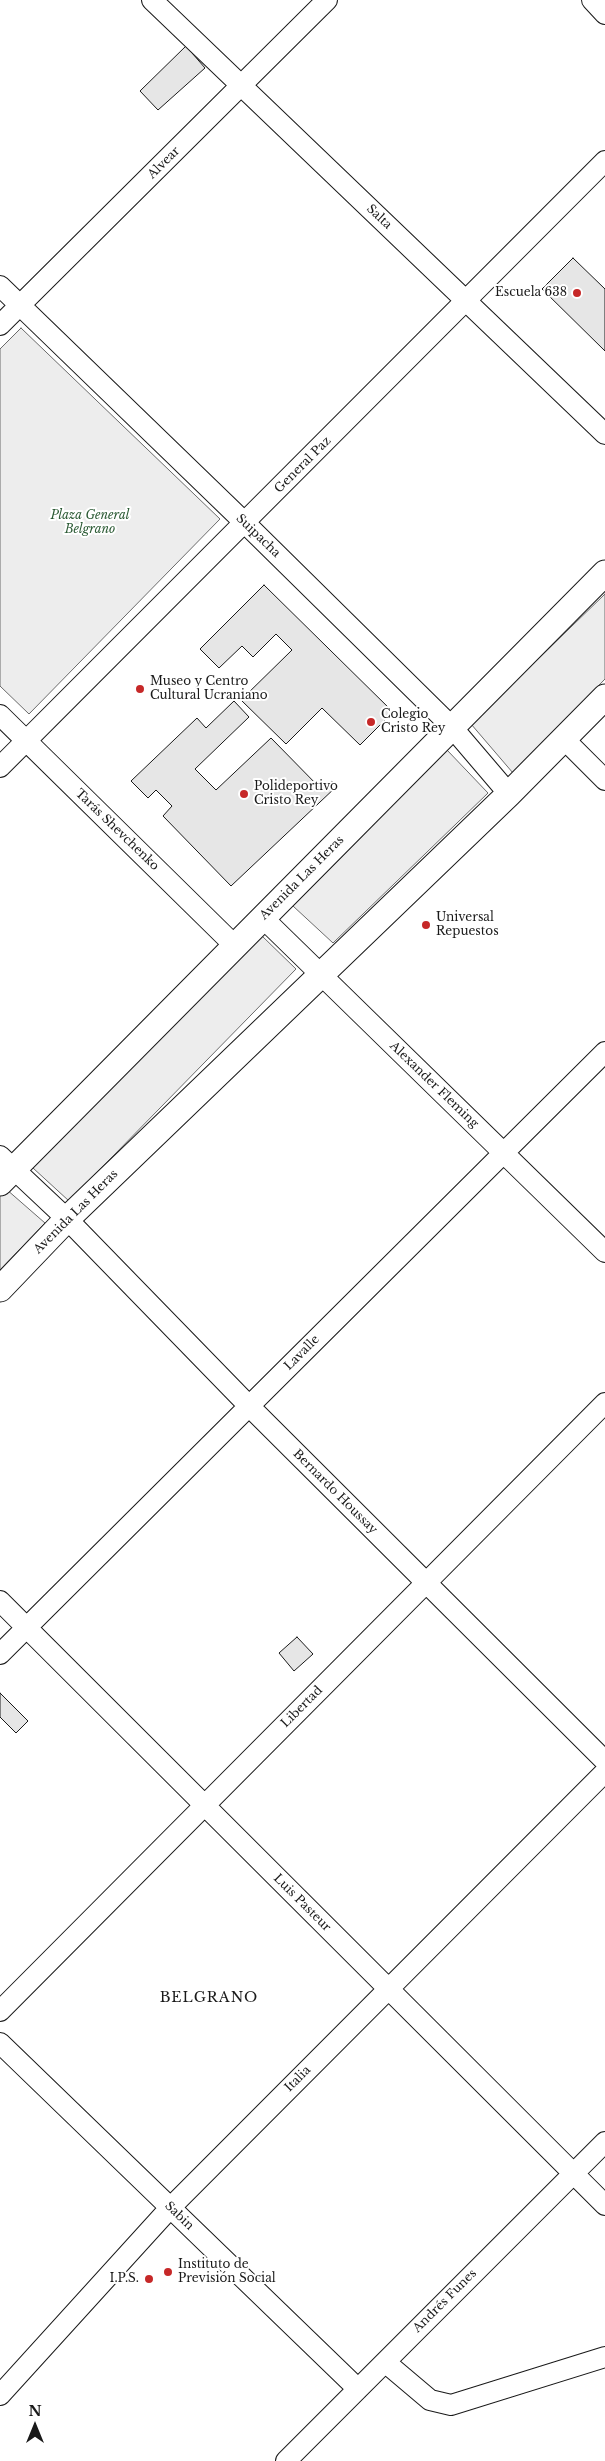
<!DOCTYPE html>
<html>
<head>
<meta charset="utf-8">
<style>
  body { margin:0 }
  #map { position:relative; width:605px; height:2461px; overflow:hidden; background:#fff; font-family:"Libre Baskerville",serif }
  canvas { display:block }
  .north { position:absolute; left:10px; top:2401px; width:50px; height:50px; -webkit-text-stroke:4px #fff; paint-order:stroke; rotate:0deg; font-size:14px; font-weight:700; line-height:20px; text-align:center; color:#1a1a1a }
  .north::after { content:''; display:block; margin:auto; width:18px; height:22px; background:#1a1a1a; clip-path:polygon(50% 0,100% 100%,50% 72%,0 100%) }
</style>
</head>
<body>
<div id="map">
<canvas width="605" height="2461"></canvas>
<div class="north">N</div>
</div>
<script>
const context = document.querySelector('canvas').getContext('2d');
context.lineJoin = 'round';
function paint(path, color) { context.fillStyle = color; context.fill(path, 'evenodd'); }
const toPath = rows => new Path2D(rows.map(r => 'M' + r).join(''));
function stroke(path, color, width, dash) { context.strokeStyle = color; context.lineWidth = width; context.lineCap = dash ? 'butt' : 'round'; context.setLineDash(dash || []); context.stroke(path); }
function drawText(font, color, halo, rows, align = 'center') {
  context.font = font + ' "Libre Baskerville",serif'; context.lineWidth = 4; context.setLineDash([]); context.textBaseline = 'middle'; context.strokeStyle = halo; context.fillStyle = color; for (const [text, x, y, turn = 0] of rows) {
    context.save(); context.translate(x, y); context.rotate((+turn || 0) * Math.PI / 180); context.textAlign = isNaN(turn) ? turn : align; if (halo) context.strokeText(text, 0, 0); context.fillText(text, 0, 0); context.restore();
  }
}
const built = toPath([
  [21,328,220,519,29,714,0,686,0,349,21,328],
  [605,594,605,679,513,773,471,724,605,594],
  [447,750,488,793,333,943,293,906,447,750],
  [261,935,296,969,69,1201,33,1168,261,935],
  [6,1189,45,1223,0,1270,0,1195,6,1189]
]);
paint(built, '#ededed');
stroke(built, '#6a6a6a', 1);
const building = toPath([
  [186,46,205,68,158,110,140,91,186,46],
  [573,258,605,289,605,351,542,289,573,258],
  [264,585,393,712,360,745,322,708,286,744,241,700,292,650,276,634,253,657,242,646,219,668,200,649,264,585],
  [234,701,249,717,195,769,216,790,271,738,322,790,332,781,337,786,231,886,163,816,172,806,156,790,148,798,131,781,197,718,206,728,234,701],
  [297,1637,313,1654,294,1671,279,1653,297,1637],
  [0,1693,28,1721,16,1733,0,1717,0,1693]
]);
paint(building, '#e6e6e6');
stroke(building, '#1a1a1a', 1);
const minor = toPath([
  [152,0,605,434],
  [592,0,605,14],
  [0,286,245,523,451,726,509,794],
  [0,325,327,0],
  [0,715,234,945],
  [564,739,605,780],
  [0,767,605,161],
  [263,918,605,1252],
  [0,1156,67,1219,249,1406,605,1761],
  [0,1601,605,2205],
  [0,1654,605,1052],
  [0,2011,605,1403],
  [0,2043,358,2389],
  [385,2362,430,2400,451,2405,605,2357],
  [0,2395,170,2208,605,1772],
  [286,2461,605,2142]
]);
const major = toPath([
  [0,1183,605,573],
  [0,1289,67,1219,509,794,605,697]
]);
stroke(minor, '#1a1a1a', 22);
stroke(major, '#1a1a1a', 27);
stroke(minor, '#fff', 20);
stroke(major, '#fff', 25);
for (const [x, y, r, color] of [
  [577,293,5,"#c62828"],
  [140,689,5,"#c62828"],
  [371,722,5,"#c62828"],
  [244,794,5,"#c62828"],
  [426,925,5,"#c62828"],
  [168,2272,5,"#c62828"],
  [149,2279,5,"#c62828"]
]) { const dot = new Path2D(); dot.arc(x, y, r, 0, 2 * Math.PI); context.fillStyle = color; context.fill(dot); stroke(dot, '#fff', 2); }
drawText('12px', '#1a1a1a', '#fff', [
  ["Alvear",164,163,-45],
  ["Salta",379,217,43],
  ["General Paz",303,465,-45],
  ["Suipacha",258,536,44],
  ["Tarás Shevchenko",117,830,44],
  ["Avenida Las Heras",302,878,-45],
  ["Alexander Fleming",434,1085,44],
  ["Avenida Las Heras",76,1212,-45],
  ["Lavalle",302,1353,-45],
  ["Bernardo Houssay",335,1492,45],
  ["Libertad",302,1707,-45],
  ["Luis Pasteur",302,1903,45],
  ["Italia",298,2079,-45],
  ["Sabin",179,2216,44],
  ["Andrés Funes",445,2301,-45]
]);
drawText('12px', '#1a1a1a', '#fff', [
  ["Escuela 638",567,293,"right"],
  ["Museo y Centro",150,682],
  ["Cultural Ucraniano",150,696],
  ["Colegio",381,715],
  ["Cristo Rey",381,729],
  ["Polideportivo",254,787],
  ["Cristo Rey",254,801],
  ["Universal",436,918],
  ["Repuestos",436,932],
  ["Instituto de",178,2265],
  ["Previsión Social",178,2279],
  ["I.P.S.",139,2279,"right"]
], 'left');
drawText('italic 12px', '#2b5a34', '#fff', [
  ["Plaza General",90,516],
  ["Belgrano",90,530]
]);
context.letterSpacing = '1px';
drawText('14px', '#1a1a1a', '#fff', [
  ["BELGRANO",209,1998]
]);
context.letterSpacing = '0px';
</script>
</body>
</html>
